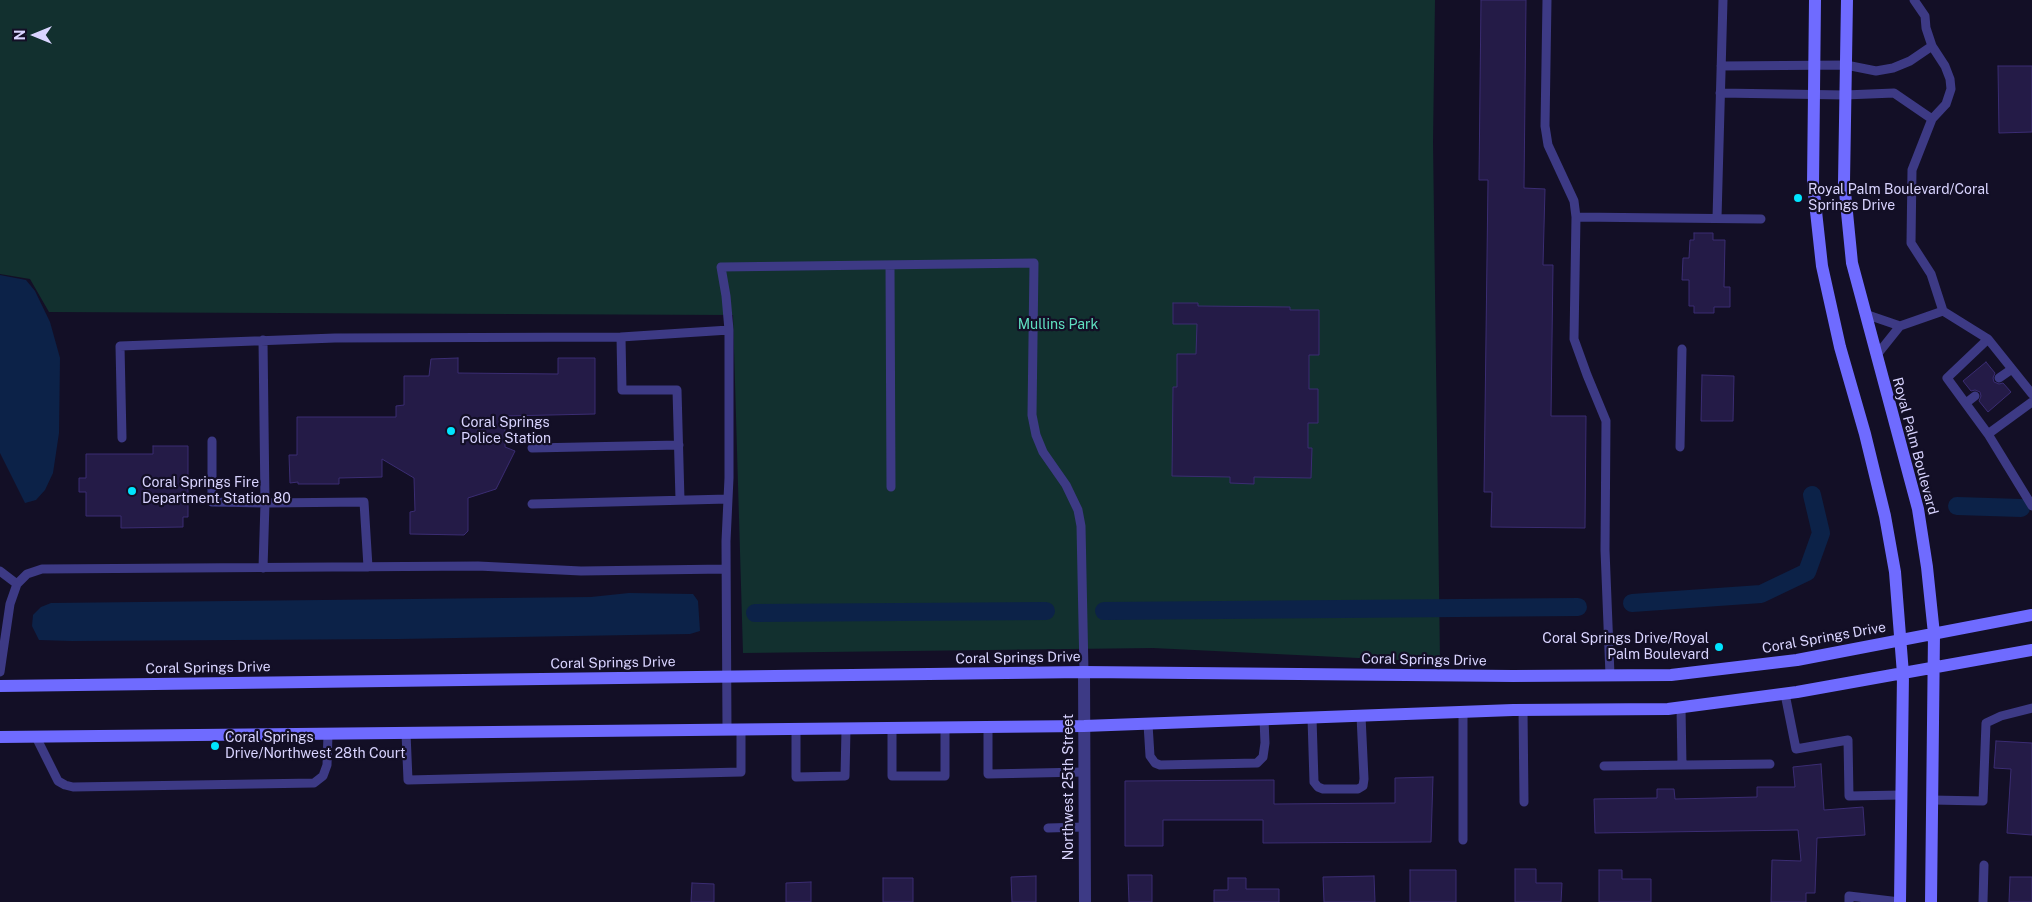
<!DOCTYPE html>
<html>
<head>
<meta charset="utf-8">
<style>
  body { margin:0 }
  #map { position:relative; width:2032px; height:902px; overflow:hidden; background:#130f26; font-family:"Public Sans",sans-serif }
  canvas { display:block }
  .north { position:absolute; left:10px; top:10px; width:50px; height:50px; -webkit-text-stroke:4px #130f26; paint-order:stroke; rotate:270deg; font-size:14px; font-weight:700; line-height:20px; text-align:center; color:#d9d4ff }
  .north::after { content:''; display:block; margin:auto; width:18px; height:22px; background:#d9d4ff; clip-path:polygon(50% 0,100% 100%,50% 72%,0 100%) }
</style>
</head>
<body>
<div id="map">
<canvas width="2032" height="902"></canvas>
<div class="north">N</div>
</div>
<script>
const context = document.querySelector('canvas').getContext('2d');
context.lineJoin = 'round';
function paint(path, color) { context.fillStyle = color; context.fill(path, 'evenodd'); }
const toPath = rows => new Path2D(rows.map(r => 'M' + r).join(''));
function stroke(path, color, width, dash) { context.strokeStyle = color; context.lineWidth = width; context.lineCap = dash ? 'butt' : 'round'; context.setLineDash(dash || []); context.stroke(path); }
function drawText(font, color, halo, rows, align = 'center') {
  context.font = font + ' "Public Sans",sans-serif'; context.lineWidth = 4.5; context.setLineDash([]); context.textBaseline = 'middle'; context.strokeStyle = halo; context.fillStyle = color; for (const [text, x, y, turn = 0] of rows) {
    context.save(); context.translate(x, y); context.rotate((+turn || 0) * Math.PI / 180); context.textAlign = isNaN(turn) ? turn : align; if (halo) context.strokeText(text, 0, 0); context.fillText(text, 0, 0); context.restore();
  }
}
paint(toPath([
  [0,0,1435,0,1433,142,1440,662,1153,648,743,653,733,315,49,312,30,279,0,274]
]), '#12302f');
paint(toPath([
  [0,275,26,280,35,291,50,322,60,358,59,433,53,473,45,490,36,500,25,503,0,453],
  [629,593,693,594,698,601,700,631,690,634,399,639,72,641,39,640,32,626,33,615,41,607,51,603,591,597]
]), '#0c2248');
stroke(toPath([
  [1957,506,2021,508],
  [1632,603,1761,594,1807,572,1821,533,1812,495],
  [1104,611,1578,607],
  [755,613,1046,611]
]), '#0c2248', 18);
const building = toPath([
  [1481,0,1526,0,1524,188,1545,189,1543,265,1553,265,1551,416,1586,416,1585,528,1491,527,1492,492,1484,492,1488,180,1479,180,1481,0],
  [1998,66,2032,66,2032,132,1999,133,1998,66],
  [1694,233,1713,233,1713,240,1725,240,1724,287,1730,287,1730,307,1714,307,1714,313,1694,313,1694,306,1689,306,1689,280,1682,280,1683,258,1689,258,1690,240,1694,240,1694,233],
  [1173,303,1198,303,1198,306,1290,307,1290,310,1319,310,1319,355,1309,355,1309,389,1318,389,1318,423,1308,423,1308,448,1312,448,1311,478,1254,477,1254,484,1230,483,1230,477,1172,476,1173,387,1177,387,1177,354,1196,354,1197,324,1173,324,1173,303],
  [458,358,458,373,558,374,558,358,595,358,595,414,505,416,505,447,515,451,496,489,468,498,468,531,464,535,410,534,410,512,415,511,414,478,382,459,382,477,339,478,339,484,298,484,298,482,290,483,289,455,297,455,297,417,396,417,396,406,404,405,404,376,429,376,431,359,458,358],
  [1986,362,1995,373,1993,378,1994,382,1999,384,2003,383,2011,392,1988,412,1979,401,1981,396,1980,392,1975,390,1971,391,1963,381,1986,362],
  [1702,375,1734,376,1733,421,1701,421,1702,375],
  [153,446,188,446,188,517,183,517,183,527,121,528,121,516,86,516,86,492,79,492,79,478,86,478,86,454,153,454,153,446],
  [1996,741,2032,743,2032,835,2007,833,2011,769,1994,768,1996,741],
  [1821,764,1824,810,1863,807,1865,835,1817,838,1815,893,1806,893,1806,902,1771,902,1772,860,1801,861,1798,830,1595,833,1594,799,1657,798,1657,789,1674,789,1675,799,1757,797,1757,787,1795,787,1793,767,1821,764],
  [1433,777,1431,842,1263,843,1263,820,1163,820,1163,846,1125,846,1125,781,1274,780,1274,804,1395,803,1395,778,1433,777],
  [1515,869,1536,869,1536,883,1562,883,1561,902,1515,902,1515,869],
  [1410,870,1456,870,1456,902,1410,902,1410,870],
  [1599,870,1622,870,1622,879,1651,879,1651,902,1599,902,1599,870],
  [1128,875,1152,875,1152,902,1129,902,1128,875],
  [1036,876,1036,902,1012,902,1011,877,1036,876],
  [1374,876,1375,902,1324,902,1323,877,1374,876],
  [2010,877,2032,877,2032,902,2009,902,2010,877],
  [883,878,913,878,913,902,883,902,883,878],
  [1228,878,1246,878,1246,889,1279,889,1279,902,1214,902,1214,890,1228,890,1228,878],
  [811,882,811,902,786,902,786,883,811,882],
  [692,883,714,884,714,902,691,902,692,883]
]);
paint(building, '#241b47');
stroke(building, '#3b2d73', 1);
stroke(toPath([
  [1547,0,1545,126,1548,145,1574,201,1576,217,1574,339,1587,375,1606,421,1605,550,1610,675],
  [1914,0,1925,16,1926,28,1932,46,1945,66,1950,79,1951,89,1946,104,1932,119,1912,170,1911,243,1931,274,1943,311,1988,339,2032,394],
  [1721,66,1846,65,1876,71,1893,68,1910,61,1932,46],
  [1720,93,1845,95,1894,93,1932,119],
  [1576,217,1761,219],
  [1717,218,1723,0],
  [890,265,891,487],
  [1865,314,1900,326],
  [1988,339,1947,378,1988,434,2032,506],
  [1876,356,1900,326,1943,311],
  [1999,378,2012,369],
  [1966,403,1975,396],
  [1988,434,2032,402],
  [122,438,120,346,335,338,621,337],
  [212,441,212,502,265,503,263,340],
  [1680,447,1682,349],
  [532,448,679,445],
  [680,500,677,390,622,390,621,337,729,330],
  [532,504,728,499],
  [263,568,265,503,364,502,368,567],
  [0,571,17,584],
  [0,672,10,604,17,584,27,574,42,569,478,566,581,571,726,569],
  [1785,694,1796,749,1848,740,1849,796,1901,795],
  [1681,707,1682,765],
  [1523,710,1524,802],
  [1463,712,1463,840],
  [1312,718,1314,782,1318,787,1323,789,1358,789,1363,786,1364,779,1361,716],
  [1148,724,1150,756,1155,763,1160,765,1257,763,1263,757,1265,743,1264,719],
  [988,727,988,774,1084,772],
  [892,728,892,776,945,776,945,728],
  [796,729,796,777,845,776,846,729],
  [727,730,726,541,729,478,729,330,726,296,721,267,1034,263,1032,415,1036,435,1043,452,1066,485,1078,510,1081,526,1084,672],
  [406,733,408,780,741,772,741,730],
  [36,737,58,781,65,785,73,787,314,783,323,776,327,765,328,734],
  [1604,766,1770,764],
  [1932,800,1983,801,1986,723,2001,716,2032,708],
  [1048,828,1084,827],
  [1849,902,1849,896,1900,902],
  [1983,902,1984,865]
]), '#3d3a85', 9);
stroke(toPath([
  [1084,672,1085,902]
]), '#3d3a85', 12);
stroke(toPath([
  [1815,0,1813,184,1822,266,1840,347,1865,434,1885,516,1895,572,1903,674,1900,902],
  [1847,0,1844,182,1852,263,1918,509,1927,567,1934,634,1931,902],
  [0,686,1084,672,1513,676,1671,675,1797,660,2032,615],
  [0,737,1084,726,1513,710,1668,709,1797,692,2032,650]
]), '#6f6bff', 12);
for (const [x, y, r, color] of [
  [1798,198,5,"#00e5ff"],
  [451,431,5,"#00e5ff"],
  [132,491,5,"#00e5ff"],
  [1719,647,5,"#00e5ff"],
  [215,746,5,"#00e5ff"]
]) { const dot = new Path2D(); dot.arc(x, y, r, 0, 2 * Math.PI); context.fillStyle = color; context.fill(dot); stroke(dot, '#130f26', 2); }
drawText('14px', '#d9d4ff', '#130f26', [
  ["Royal Palm Boulevard/Coral",1808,190],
  ["Springs Drive",1808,206],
  ["Coral Springs",461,423],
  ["Police Station",461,439],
  ["Coral Springs Fire",142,483],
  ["Department Station 80",142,499],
  ["Coral Springs Drive/Royal",1709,639,"right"],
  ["Palm Boulevard",1709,655,"right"],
  ["Coral Springs",225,738],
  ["Drive/Northwest 28th Court",225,754]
], 'left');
drawText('14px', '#5fe0c0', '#130f26', [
  ["Mullins Park",1058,325]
]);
drawText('14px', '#d9d4ff', '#130f26', [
  ["Royal Palm Boulevard",1915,446,75],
  ["Coral Springs Drive",1824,638,-10],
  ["Coral Springs Drive",1018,658,-1],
  ["Coral Springs Drive",1424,660,1],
  ["Coral Springs Drive",613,663,-1],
  ["Coral Springs Drive",208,668,-1],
  ["Northwest 25th Street",1069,787,-90]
]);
</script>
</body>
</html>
